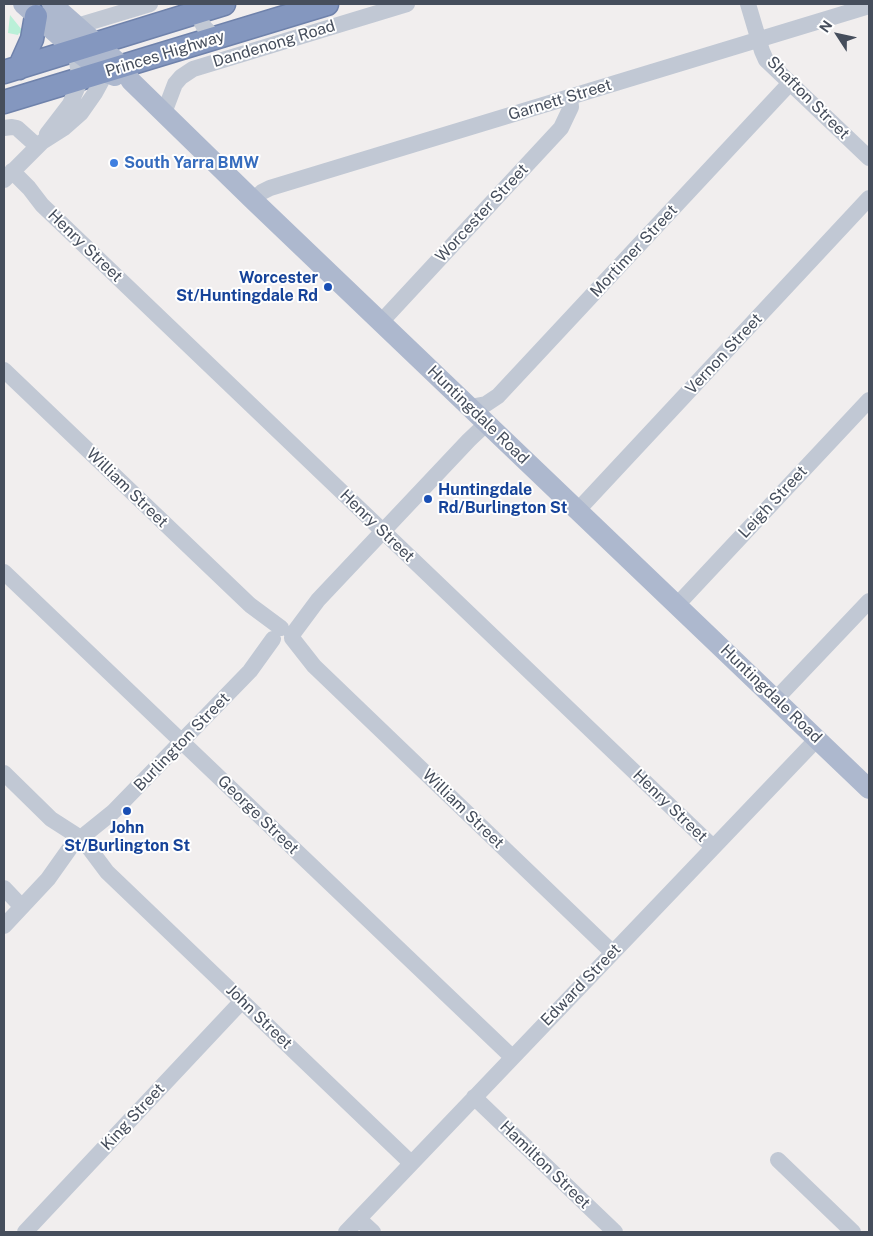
<!DOCTYPE html>
<html>
<head>
<meta charset="utf-8">
<style>
  body { margin:0 }
  #map { position:relative; width:873px; height:1236px; overflow:hidden; background:#f1eeee; font-family:"Public Sans",sans-serif }
  canvas { display:block }
  .frame { position:absolute; inset:0; border:5px solid #464e5c; pointer-events:none }
  .north { position:absolute; left:813px; top:10px; width:50px; height:50px; -webkit-text-stroke:4px #fff; paint-order:stroke; rotate:305deg; font-size:14px; font-weight:700; line-height:20px; text-align:center; color:#464e5c }
  .north::after { content:''; display:block; margin:auto; width:18px; height:22px; background:#464e5c; clip-path:polygon(50% 0,100% 100%,50% 72%,0 100%) }
</style>
</head>
<body>
<div id="map">
<canvas width="873" height="1236"></canvas>
<div class="frame"></div>
<div class="north">N</div>
</div>
<script>
const context = document.querySelector('canvas').getContext('2d');
context.lineJoin = 'round';
function paint(path, color) { context.fillStyle = color; context.fill(path, 'evenodd'); }
const toPath = rows => new Path2D(rows.map(r => 'M' + r).join(''));
function stroke(path, color, width, dash) { context.strokeStyle = color; context.lineWidth = width; context.lineCap = dash ? 'butt' : 'round'; context.setLineDash(dash || []); context.stroke(path); }
function drawText(font, color, halo, rows, align = 'center') {
  context.font = font + ' "Public Sans",sans-serif'; context.lineWidth = 4; context.setLineDash([]); context.textBaseline = 'middle'; context.strokeStyle = halo; context.fillStyle = color; for (const [text, x, y, turn = 0] of rows) {
    context.save(); context.translate(x, y); context.rotate((+turn || 0) * Math.PI / 180); context.textAlign = isNaN(turn) ? turn : align; if (halo) context.strokeText(text, 0, 0); context.fillText(text, 0, 0); context.restore();
  }
}
paint(toPath([
  [10,15,22,30,21,34,19,33,18,35,8,33]
]), '#baf0d8');
const highway = toPath([
  [19,68,32,39,36,16],
  [4,72,224,4],
  [4,102,327,4]
]);
stroke(highway, '#6f82ab', 25);
stroke(toPath([
  [197,4,201,21,204,27,215,38],
  [748,4,762,51,766,60,869,158],
  [77,26,150,4],
  [164,113,175,84,181,77,193,69,407,4],
  [4,128,12,127,17,128,37,146],
  [47,134,70,104,78,86,80,80,75,50],
  [12,171,29,188,42,205,713,847],
  [4,180,42,142,64,128,81,113,95,93,101,82,104,72],
  [253,200,262,192,270,188,869,6],
  [381,322,561,128,571,107,570,97],
  [4,370,250,605,281,628],
  [470,407,486,404,498,396,790,83],
  [578,510,869,198],
  [4,572,512,1057],
  [677,605,869,400],
  [292,635,318,600,469,440,487,423],
  [292,638,314,666,612,952],
  [776,699,869,601],
  [4,773,51,819,79,837],
  [82,837,113,812,181,742,250,671,273,639],
  [89,848,107,872,411,1163],
  [4,888,22,907],
  [4,926,48,879,70,848],
  [474,1097,615,1232],
  [778,1160,853,1232],
  [359,1219,373,1232],
  [25,1232,242,1001],
  [346,1232,817,739]
]), '#c1c8d4', 16);
stroke(toPath([
  [23,4,75,50,104,72,115,76],
  [52,4,122,66,131,81,253,200,869,789]
]), '#adb8ce', 20);
stroke(highway, '#8497bf', 22);
for (const [x, y, r, color] of [
  [114,163,5,"#3f7fe0"],
  [328,287,5,"#1a4fb4"],
  [428,499,5,"#1a4fb4"],
  [127,811,5,"#1a4fb4"]
]) { const dot = new Path2D(); dot.arc(x, y, r, 0, 2 * Math.PI); context.fillStyle = color; context.fill(dot); stroke(dot, '#fff', 2); }
drawText('16px', '#464e5c', '#fff', [
  ["Dandenong Road",274,44,-17],
  ["Princes Highway",165,54,-17],
  ["Shafton Street",808,98,45],
  ["Garnett Street",560,100,-17],
  ["Worcester Street",482,213,-47],
  ["Henry Street",85,246,44],
  ["Mortimer Street",634,251,-47],
  ["Vernon Street",724,354,-47],
  ["Huntingdale Road",478,415,44],
  ["William Street",127,488,44],
  ["Leigh Street",773,502,-47],
  ["Henry Street",377,526,44],
  ["Huntingdale Road",771,694,44],
  ["Burlington Street",182,742,-46],
  ["Henry Street",670,806,44],
  ["William Street",463,809,44],
  ["George Street",258,815,44],
  ["Edward Street",581,985,-46],
  ["John Street",259,1017,44],
  ["King Street",133,1117,-47],
  ["Hamilton Street",545,1165,44]
]);
drawText('bold 16px', '#366cbe', '#fff', [
  ["South Yarra BMW",124,163]
], 'left');
drawText('bold 16px', '#164399', '#fff', [
  ["Worcester",318,278],
  ["St/Huntingdale Rd",318,296],
  ["Huntingdale",438,490,"left"],
  ["Rd/Burlington St",438,508,"left"],
  ["John",127,828,"center"],
  ["St/Burlington St",127,846,"center"]
], 'right');
</script>
</body>
</html>
